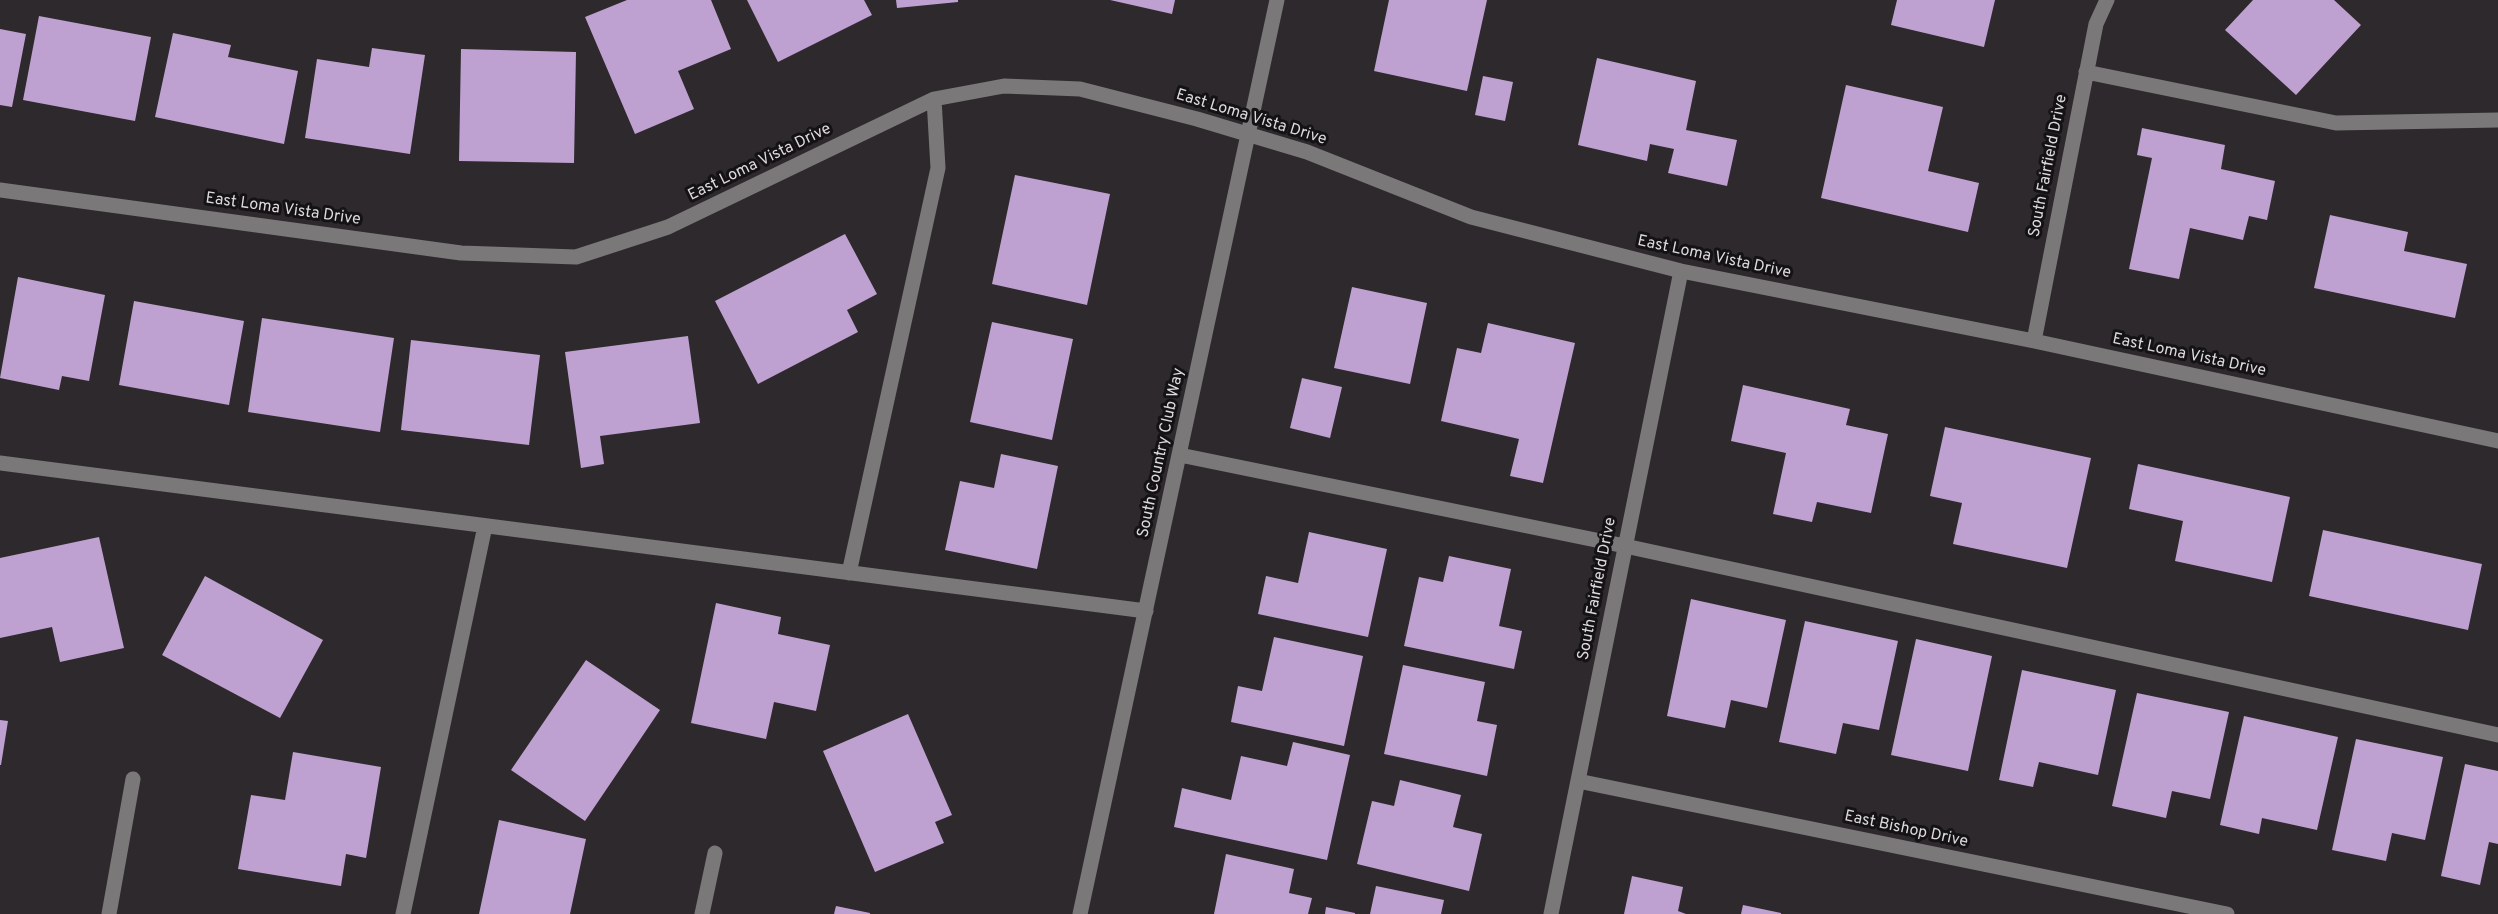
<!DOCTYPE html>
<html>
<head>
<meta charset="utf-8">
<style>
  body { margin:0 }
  canvas { display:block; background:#2d292c }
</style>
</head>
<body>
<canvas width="2498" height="914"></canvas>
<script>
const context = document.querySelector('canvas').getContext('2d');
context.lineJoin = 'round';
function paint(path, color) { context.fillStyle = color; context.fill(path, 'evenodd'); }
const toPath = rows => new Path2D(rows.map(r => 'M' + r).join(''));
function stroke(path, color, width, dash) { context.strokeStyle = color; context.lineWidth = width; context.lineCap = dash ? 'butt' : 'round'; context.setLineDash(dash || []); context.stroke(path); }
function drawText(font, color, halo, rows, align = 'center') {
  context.font = font + ' Overpass,sans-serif'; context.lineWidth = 6; context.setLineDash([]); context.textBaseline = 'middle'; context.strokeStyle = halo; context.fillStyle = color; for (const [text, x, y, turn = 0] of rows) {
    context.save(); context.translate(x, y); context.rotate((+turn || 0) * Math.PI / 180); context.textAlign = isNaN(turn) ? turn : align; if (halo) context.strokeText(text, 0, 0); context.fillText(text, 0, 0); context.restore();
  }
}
paint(toPath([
  [627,0,711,0,731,49,678,71,694,109,635,134,585,17],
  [747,0,864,0,872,15,778,62],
  [896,0,958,0,958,2,897,8],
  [1110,0,1175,0,1172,14],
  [1389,0,1487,0,1467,91,1374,71],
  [1897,0,1995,0,1984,47,1891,25],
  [2253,0,2334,0,2361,25,2296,95,2225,30],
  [39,16,151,37,135,121,23,100],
  [0,29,26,34,12,107,0,105],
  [173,33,231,45,228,57,298,71,284,144,155,117],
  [372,48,425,55,410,154,305,138,317,59,369,67],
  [461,49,576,52,574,163,459,161],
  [1597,58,1696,81,1686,130,1737,140,1727,186,1668,173,1674,149,1650,144,1647,161,1578,145],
  [1483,76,1513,82,1505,121,1475,115],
  [1846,85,1943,107,1928,171,1979,183,1968,232,1821,198],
  [2142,128,2225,145,2221,169,2275,181,2267,220,2249,216,2243,240,2190,228,2179,279,2129,269,2152,158,2137,155],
  [1015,175,1110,194,1087,305,992,284],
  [2330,215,2408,232,2404,251,2467,264,2455,318,2314,288],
  [845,234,877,294,847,310,858,332,758,384,715,301],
  [18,277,105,295,89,381,62,376,59,390,0,378],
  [1352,287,1427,303,1410,384,1334,368],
  [134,301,244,321,229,405,119,385],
  [262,318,394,338,380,432,248,412],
  [992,322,1073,339,1052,440,970,422],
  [1488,323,1575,343,1543,483,1510,476,1519,439,1441,421,1457,348,1481,353],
  [688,336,700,423,600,436,604,464,581,468,565,352],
  [411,340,540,355,529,445,401,430],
  [1302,378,1342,387,1330,438,1290,428],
  [1743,385,1850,409,1846,425,1888,434,1871,513,1817,502,1812,522,1773,514,1786,453,1731,441],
  [1945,427,2091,458,2067,568,1953,544,1962,503,1930,496],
  [1001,454,1058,466,1037,569,945,550,960,481,994,488],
  [2138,464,2290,497,2272,582,2175,561,2183,521,2129,509],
  [2323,530,2482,564,2468,630,2309,596],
  [1309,532,1387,549,1368,637,1258,614,1266,576,1298,583],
  [99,537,124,648,60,662,52,627,0,638,0,558],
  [1449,556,1511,569,1499,626,1522,631,1514,669,1404,646,1419,577,1443,582],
  [205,576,323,640,280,718,162,655],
  [1691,599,1786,620,1767,708,1731,700,1725,728,1667,716],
  [716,603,781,617,778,634,830,645,816,711,774,702,766,739,691,723],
  [1805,621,1898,641,1879,730,1843,723,1836,754,1779,742],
  [1274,637,1363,656,1344,746,1231,722,1238,686,1262,691],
  [1916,639,1992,656,1968,771,1891,755],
  [586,660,660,710,585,821,511,770],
  [1403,665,1485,682,1477,721,1497,725,1487,776,1384,754],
  [2022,670,2116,690,2098,775,2039,762,2033,787,1999,780],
  [2137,693,2229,712,2210,799,2172,791,2166,818,2112,806],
  [908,714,952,815,935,822,944,843,875,872,823,751],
  [2244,716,2338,737,2317,830,2262,818,2259,834,2220,825],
  [0,720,8,721,1,765,0,765],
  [2356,739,2443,757,2425,840,2392,833,2386,861,2332,850],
  [1293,742,1350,755,1327,860,1174,827,1182,788,1231,800,1241,756,1287,766],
  [293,752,381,767,366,858,346,854,341,886,238,869,251,795,285,800],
  [2465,764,2498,771,2498,844,2489,842,2480,885,2441,876],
  [1400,780,1461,795,1453,827,1482,834,1469,891,1357,864,1372,801,1394,806],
  [499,820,586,839,570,914,479,914],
  [1226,854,1294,869,1289,893,1312,898,1308,914,1214,914],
  [1632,876,1683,887,1678,911,1686,914,1624,914],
  [1376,886,1444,900,1441,914,1370,914],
  [1743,905,1781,913,1781,914,1741,914],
  [836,906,870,913,870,914,834,914],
  [1326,907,1355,913,1355,914,1325,914]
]), '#bea1d0');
stroke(toPath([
  [2086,72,2336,123,2498,120],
  [0,190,461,253,576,257,668,227,934,99,1004,86,1080,89,1197,119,1307,152,1471,217,1681,271,2034,341,2498,441],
  [2034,341,2096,24,2107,0],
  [1180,455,1625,546,2498,735],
  [0,463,1146,611],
  [849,573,938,168,934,99],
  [1578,781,2227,914],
  [109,914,133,779],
  [403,914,485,526],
  [702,914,715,853],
  [1080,914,1277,0],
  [1551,914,1681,271]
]), '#7a7879', 15);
drawText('16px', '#dddadc', '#141214', [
  ["East Loma Vista Drive",1251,118,17],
  ["East Loma Vista Drive",760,163,-26],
  ["South Fairfield Drive",2049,166,-79],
  ["East Loma Vista Drive",283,210,8],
  ["East Loma Vista Drive",1714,258,12],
  ["East Loma Vista Drive",2189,356,12],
  ["South Country Club Way",1162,453,-78],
  ["South Fairfield Drive",1598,589,-79],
  ["East Bishop Drive",1906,830,12]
]);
</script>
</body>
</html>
